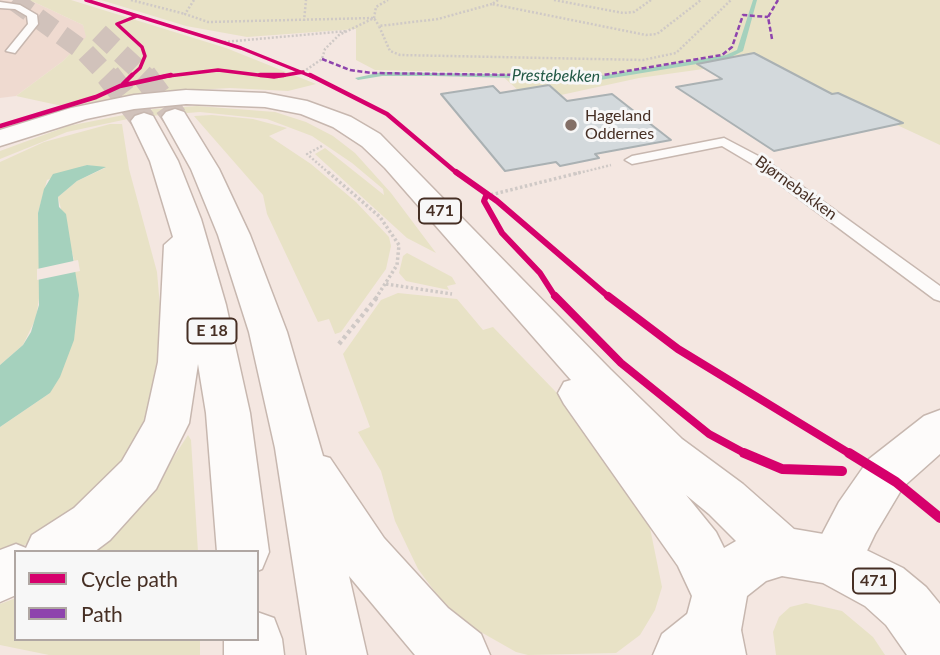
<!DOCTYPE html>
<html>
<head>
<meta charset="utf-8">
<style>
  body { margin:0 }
  #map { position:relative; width:940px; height:655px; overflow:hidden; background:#f4e7e1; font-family:Lato,sans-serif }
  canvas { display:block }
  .legend { position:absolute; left:14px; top:550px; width:245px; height:91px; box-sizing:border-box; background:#f7f7f7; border:2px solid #b0a7a3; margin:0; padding:9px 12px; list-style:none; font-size:21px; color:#462f24 }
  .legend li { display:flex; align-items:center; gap:14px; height:35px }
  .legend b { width:35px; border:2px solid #b0a7a3 }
</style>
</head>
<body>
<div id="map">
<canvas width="940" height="655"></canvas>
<ul class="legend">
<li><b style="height:9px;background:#d6006c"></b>Cycle path</li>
<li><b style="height:9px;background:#8e44ad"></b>Path</li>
</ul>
</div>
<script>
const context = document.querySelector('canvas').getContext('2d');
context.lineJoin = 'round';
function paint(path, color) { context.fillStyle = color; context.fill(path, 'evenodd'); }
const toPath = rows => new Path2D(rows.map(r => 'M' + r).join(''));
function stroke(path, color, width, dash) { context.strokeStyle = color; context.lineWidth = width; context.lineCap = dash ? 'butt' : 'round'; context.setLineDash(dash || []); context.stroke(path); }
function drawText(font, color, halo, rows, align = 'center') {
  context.font = font + ' Lato,sans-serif'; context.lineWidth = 6; context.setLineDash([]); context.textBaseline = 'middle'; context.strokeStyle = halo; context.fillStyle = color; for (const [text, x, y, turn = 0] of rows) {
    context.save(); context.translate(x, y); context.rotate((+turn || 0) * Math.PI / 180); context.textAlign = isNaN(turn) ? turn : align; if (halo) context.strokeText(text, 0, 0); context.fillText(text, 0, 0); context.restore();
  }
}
paint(toPath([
  [0,0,34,2,83,25,87,37,63,61,16,96,0,98]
]), '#efdad0');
paint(toPath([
  [19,0,71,0,226,48,316,84,288,91,230,88,178,91,76,109,16,96,63,61,86,37,83,25,34,2],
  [101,0,940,0,940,145,781,71,739,64,639,78,538,100,541,111,499,73,375,70,356,60,356,29,247,37,186,26],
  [197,106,275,112,306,122,333,136,355,153,391,193,436,253,407,238,315,154,325,148,384,195,383,189,352,163,312,136,267,119,200,112,137,117,67,132,0,159,0,151,68,126,154,109],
  [212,115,253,119,287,128,269,136,311,164,356,202,389,237,391,246,386,269,341,332,335,334,329,319,318,322,267,214,263,195,194,116],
  [110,124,122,124,129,169,157,272,163,341,157,380,142,430,124,466,57,528,0,558,0,427,50,393,75,264,58,197,77,181,105,168,87,165,47,180,38,213,41,286,36,318,23,345,0,365,0,162,44,142],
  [407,253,452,277,456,284,447,286,449,290,406,281,399,273,403,256],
  [398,293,457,299,483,330,493,327,585,422,649,523,662,587,655,610,640,635,616,653,528,655,516,652,472,627,441,600,418,569,395,521,381,471,358,432,370,427,343,354,381,300],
  [188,435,191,440,198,552,90,552,145,501],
  [16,598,16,639,200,639,200,655,49,655,0,645,0,604],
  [806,603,842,611,873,637,885,655,776,655,773,632,779,617,790,607]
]), '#e8e2c6');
paint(toPath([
  [87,165,106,167,77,181,58,197,59,207,66,214,79,295,74,340,60,377,50,393,0,427,0,365,23,345,31,332,39,305,38,213,44,189,53,174]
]), '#a5d1bd');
paint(toPath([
  [78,260,80,271,37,280,37,269]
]), '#f4e7e1');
paint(toPath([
  [753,0,757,0,743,51,727,59,600,80,434,76,382,76,358,80,355,78,382,72,600,76,726,55,737,50,753,0]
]), '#a5d1bd');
const building = toPath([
  [754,53,832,94,838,93,903,123,774,151,676,87,722,79,697,64,754,53],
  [549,85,567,101,612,94,671,140,595,154,599,158,560,166,556,162,505,171,441,94,493,86,500,93,549,85]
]);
paint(building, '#d3d9dc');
stroke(building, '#aab1b3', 2);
stroke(toPath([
  [13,0,85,52,109,77],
  [99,33,146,77]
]), '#d1c2bb', 20, [20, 10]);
stroke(toPath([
  [108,75,144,121],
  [144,75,175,117]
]), '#d1c2bb', 25, [25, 13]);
const service = toPath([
  [0,2,20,5,37,15,38,24,15,53,6,51,28,24,27,16,15,9,0,8,0,2],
  [724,138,764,159,940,286,940,301,934,299,754,165,722,146,632,164,625,160,632,156,724,138]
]);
const minor = toPath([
  [940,410,940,454,903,487,875,534,854,578,835,586,816,578,808,561,839,502,869,459,924,416,940,410]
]);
const primary = toPath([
  [186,90,265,93,307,101,351,117,380,134,610,369,682,439,743,484,794,529,835,536,854,544,903,568,926,587,940,604,940,655,907,655,886,625,865,606,823,583,782,576,766,581,747,596,741,630,746,655,686,655,683,630,692,596,678,566,564,404,558,393,564,382,571,380,385,168,362,146,333,127,301,114,265,107,186,104,134,109,86,119,0,146,0,130,71,108,134,95,186,90],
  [686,495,709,514,736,541,724,548,716,532,686,495]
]);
const trunk = toPath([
  [175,109,184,112,219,169,250,235,287,332,323,456,330,458,384,538,448,608,481,634,490,655,415,655,349,576,367,655,307,655,275,448,249,332,218,235,191,169,162,117,166,112,175,109],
  [144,113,153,116,178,161,201,219,226,305,250,413,269,552,262,569,257,571,257,552,217,552,206,413,198,364,189,423,156,489,110,540,94,552,16,552,16,595,0,602,0,550,16,544,26,548,32,535,74,508,122,461,145,421,158,362,164,245,173,237,150,161,131,121,135,116,144,113],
  [712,601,732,610,741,630,732,650,727,655,653,655,662,634,692,610,712,601],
  [257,612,274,618,282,639,284,655,224,655,224,639,257,639,257,612]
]);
stroke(service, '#c7b7af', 3);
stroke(minor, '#c7b7af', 3);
stroke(primary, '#c7b7af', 3);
stroke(trunk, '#c7b7af', 3);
stroke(toPath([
  [131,0,185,14],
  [194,0,185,14,208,22,374,18,379,26],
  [498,0,492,4,646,35,657,34,701,0],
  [554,0,623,13,634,12,651,0],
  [492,4,438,19,379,26,390,51,400,55,643,60,676,53,731,0],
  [304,21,306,0],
  [224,42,347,31],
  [303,72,322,59,325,49,339,35,374,18,376,7,388,0],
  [322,146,307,154,330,174],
  [575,174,611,165]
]), '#cfc9c6', 2.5, [2, 2]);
stroke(toPath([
  [328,172,380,217,399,245,397,265,376,298],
  [486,196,582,172],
  [386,284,452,294]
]), '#cfc9c6', 3.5, [2.5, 2.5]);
stroke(toPath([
  [339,344,378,296]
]), '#cfc9c6', 4.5, [3.5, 3.5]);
paint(service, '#fdfbfa');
paint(minor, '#fdfbfa');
paint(primary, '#fdfbfa');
paint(trunk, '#fdfbfa');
stroke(toPath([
  [772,39,768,17,778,0],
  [322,59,350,70,371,73,597,76,722,55,732,47,743,15,768,17]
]), '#8e44ad', 2.5, [5, 2.5]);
stroke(toPath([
  [542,75,601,75]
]), '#8e44ad', 3.5, [7, 3.5]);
stroke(toPath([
  [86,0,241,48,313,77],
  [130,77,140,68,145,56,142,47,117,24,137,16],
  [160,77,218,70,274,77,303,72]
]), '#d6006c', 3.5);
stroke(toPath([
  [260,75,284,75],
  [310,75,387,114,458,174],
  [123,84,132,75],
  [0,126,96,97,120,86,171,75]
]), '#d6006c', 4.5);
stroke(toPath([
  [456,172,497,201,610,298],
  [486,196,484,201,502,233,540,273,556,298]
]), '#d6006c', 6);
stroke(toPath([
  [555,296,621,363,709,434,748,455],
  [608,296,678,349,852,455]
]), '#d6006c', 8);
stroke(toPath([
  [744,453,782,469,842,471],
  [849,453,896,482,940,518]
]), '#d6006c', 10);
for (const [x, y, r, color] of [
  [571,125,7,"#836f66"]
]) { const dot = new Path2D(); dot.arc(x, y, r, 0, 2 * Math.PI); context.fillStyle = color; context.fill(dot); stroke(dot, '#f7f7f7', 2.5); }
drawText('italic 16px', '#205744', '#f7f7f7', [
  ["Prestebekken",556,76,1]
]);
drawText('16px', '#462f24', '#f7f7f7', [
  ["Hageland",585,116],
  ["Oddernes",585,134]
], 'left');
drawText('16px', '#462f24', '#f7f7f7', [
  ["Bjørnebakken",796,188,36]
]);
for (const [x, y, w] of [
  [440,211,42],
  [212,331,49],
  [874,581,42]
]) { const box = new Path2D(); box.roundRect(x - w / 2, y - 12.5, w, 25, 5); context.fillStyle = '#f7f7f7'; context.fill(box); stroke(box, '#462f24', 2); }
drawText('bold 16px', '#462f24', null, [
  ["471",440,211],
  ["E 18",212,331],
  ["471",874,581]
]);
</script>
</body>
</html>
